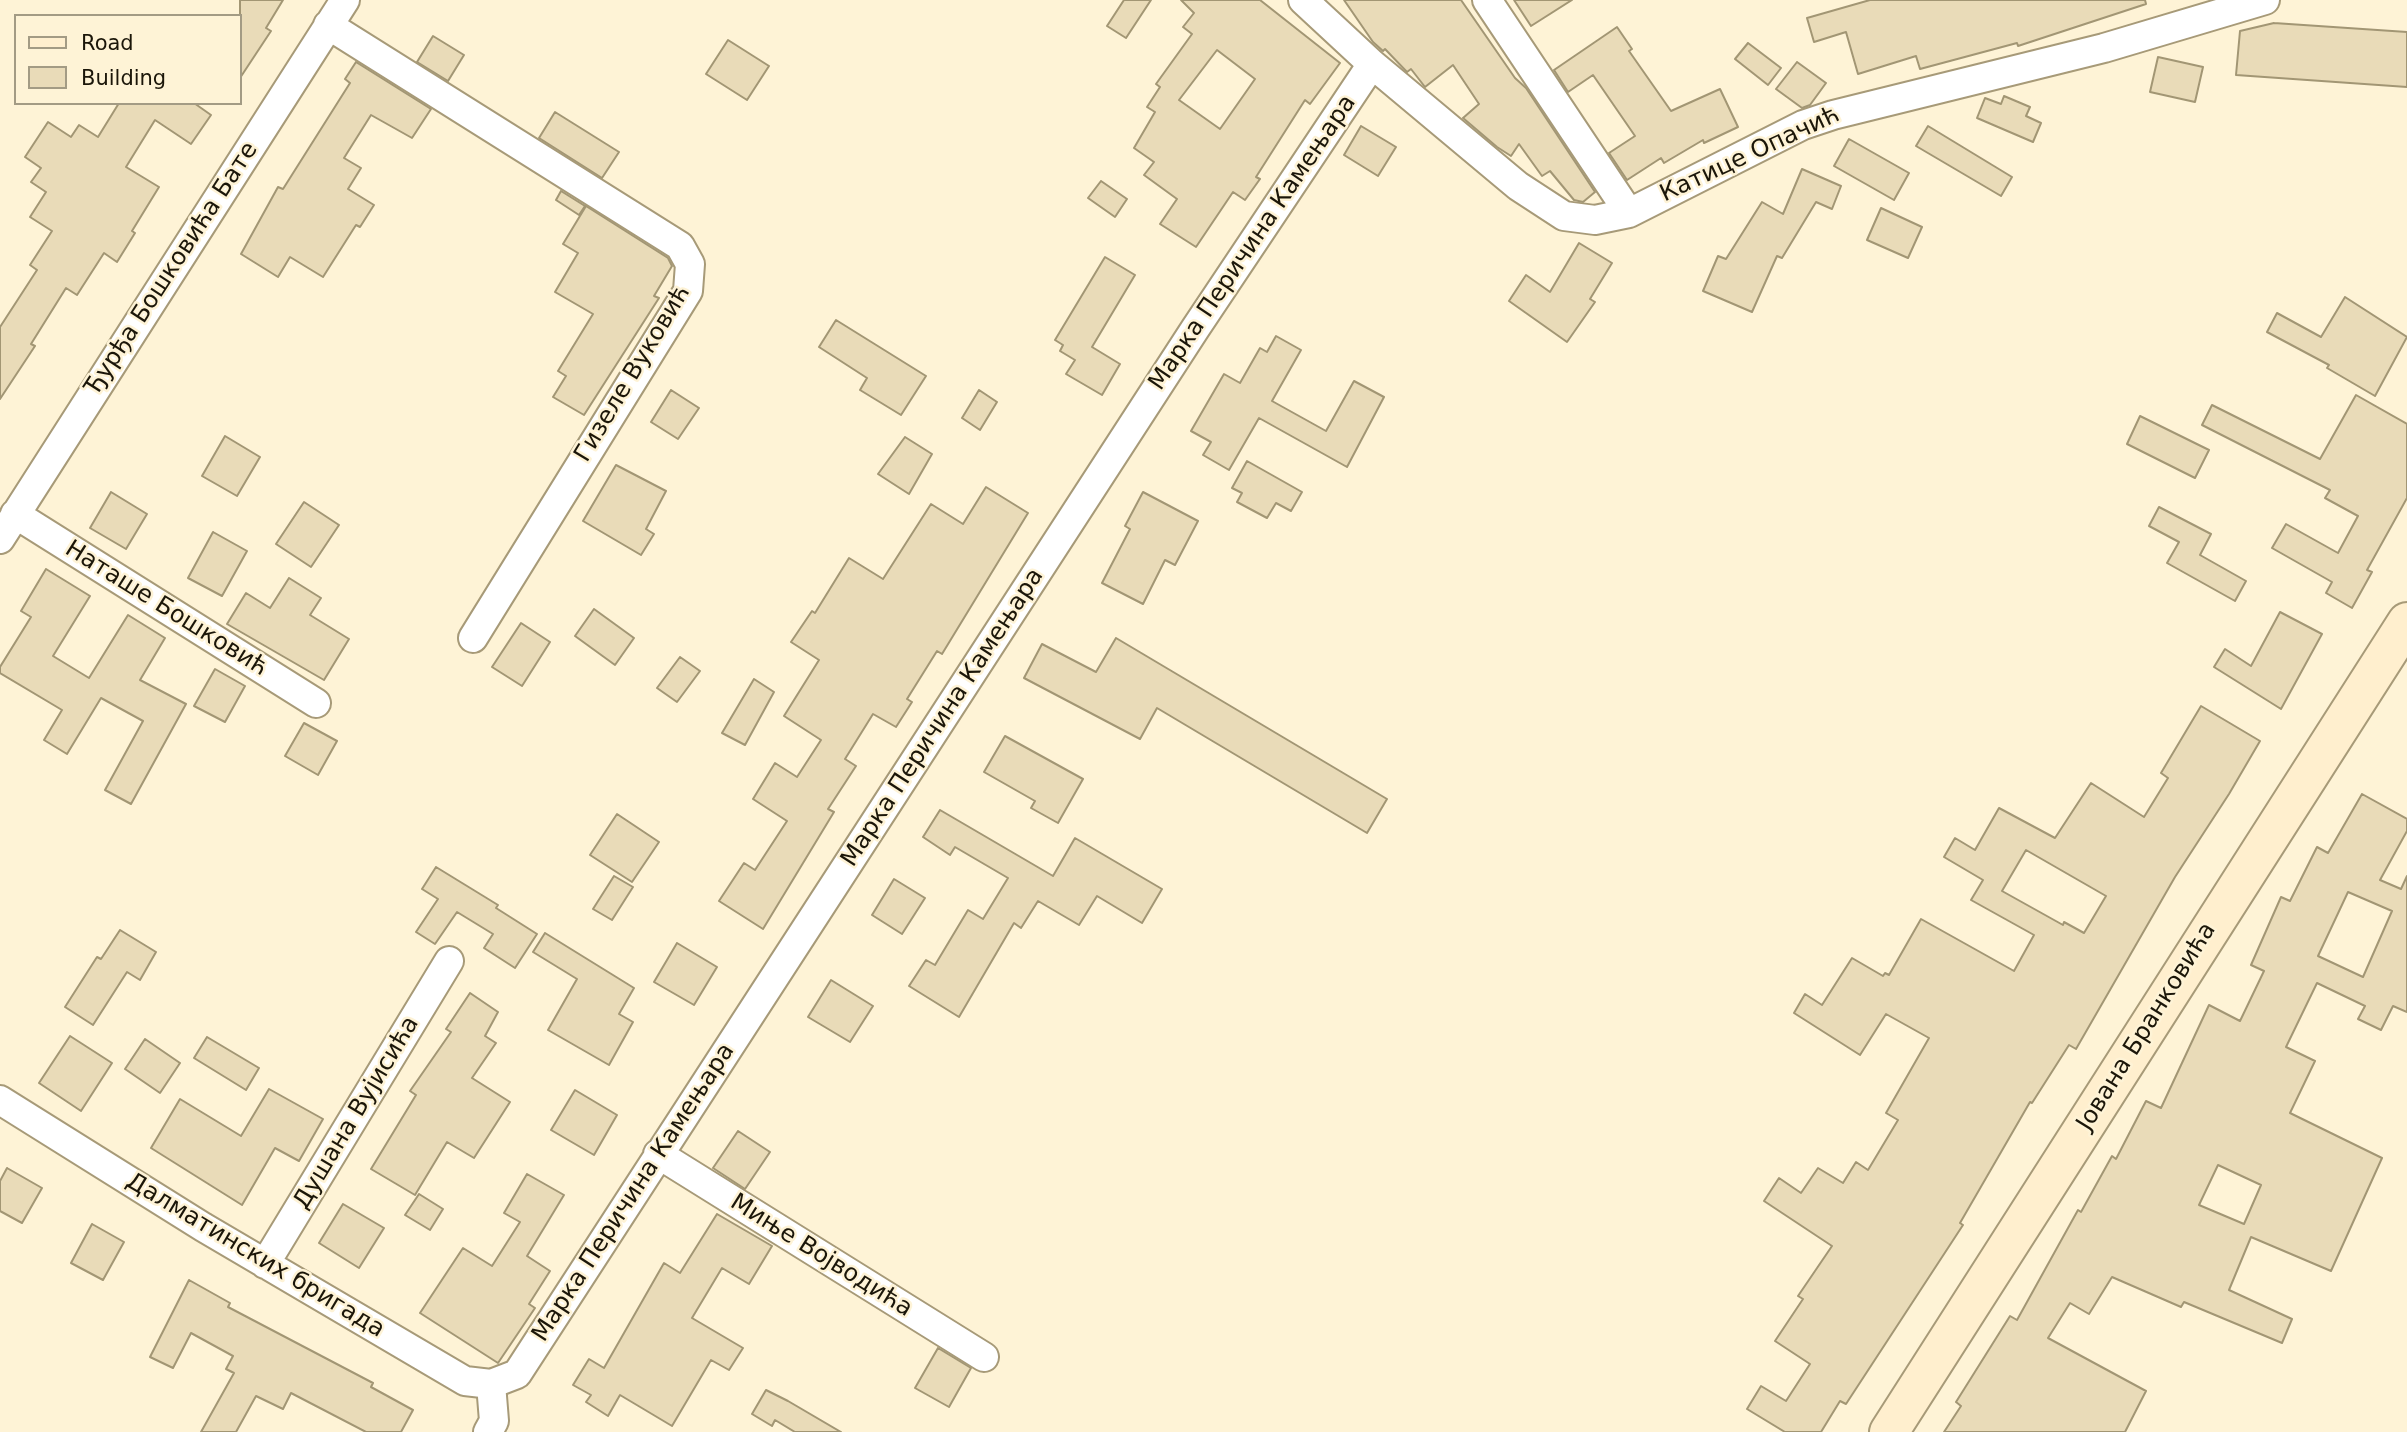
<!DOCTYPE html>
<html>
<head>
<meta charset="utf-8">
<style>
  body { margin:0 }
  #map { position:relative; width:2407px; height:1432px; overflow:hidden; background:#fef3d6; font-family:"DejaVu Sans",sans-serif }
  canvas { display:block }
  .legend { position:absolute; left:14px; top:14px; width:228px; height:91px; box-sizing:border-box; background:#fef3d6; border:2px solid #a39b84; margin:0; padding:9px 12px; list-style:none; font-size:21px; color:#1b1609 }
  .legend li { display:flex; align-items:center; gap:14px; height:35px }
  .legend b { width:35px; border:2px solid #a39b84 }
</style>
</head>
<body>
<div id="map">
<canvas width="2407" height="1432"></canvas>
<ul class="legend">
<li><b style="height:9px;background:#ffefce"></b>Road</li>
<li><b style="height:19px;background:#e9dbb8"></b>Building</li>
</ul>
</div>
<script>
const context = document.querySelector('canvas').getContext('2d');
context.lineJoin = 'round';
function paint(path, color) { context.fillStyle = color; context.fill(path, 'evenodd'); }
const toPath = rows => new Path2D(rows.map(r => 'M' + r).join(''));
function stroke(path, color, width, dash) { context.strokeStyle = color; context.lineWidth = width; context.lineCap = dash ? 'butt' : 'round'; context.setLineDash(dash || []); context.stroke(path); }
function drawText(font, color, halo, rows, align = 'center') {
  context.font = font + ' "DejaVu Sans",sans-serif'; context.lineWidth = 5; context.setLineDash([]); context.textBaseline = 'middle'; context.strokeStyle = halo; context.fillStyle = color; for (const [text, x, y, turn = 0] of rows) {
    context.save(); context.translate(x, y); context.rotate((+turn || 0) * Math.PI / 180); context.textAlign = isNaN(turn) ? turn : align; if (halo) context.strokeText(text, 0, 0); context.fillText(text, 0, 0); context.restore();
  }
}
const building = toPath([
  [240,0,283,0,266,28,271,31,240,78,240,0],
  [1124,0,1151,0,1126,38,1107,26,1124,0],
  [1181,0,1260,0,1340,63,1310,104,1305,100,1256,177,1260,179,1245,200,1233,192,1196,247,1160,224,1177,199,1144,175,1154,162,1134,148,1155,112,1147,107,1160,87,1156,84,1192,34,1183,27,1194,13,1181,0],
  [1217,50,1255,79,1220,129,1179,100,1217,50],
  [1344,0,1461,0,1515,78,1526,88,1595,192,1583,202,1574,200,1550,171,1542,176,1519,144,1511,156,1497,147,1463,118,1479,104,1453,65,1425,87,1411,69,1407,72,1385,49,1383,51,1373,42,1344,0],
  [1514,0,1572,0,1531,26,1514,0],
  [1870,0,2145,0,2146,4,2018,46,2017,43,1920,69,1916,56,1858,74,1846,32,1814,42,1807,18,1870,0],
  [2274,23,2407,32,2407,87,2236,75,2240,31,2274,23],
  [1617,27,1632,49,1629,51,1671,111,1720,89,1738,127,1704,143,1703,140,1664,163,1661,158,1627,180,1609,153,1635,136,1593,75,1568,92,1554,70,1617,27],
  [433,36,464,55,448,81,417,62,433,36],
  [728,40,769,66,747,100,706,74,728,40],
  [1748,43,1781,68,1768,85,1735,59,1748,43],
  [2158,57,2203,67,2195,102,2150,92,2158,57],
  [356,62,431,109,412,138,371,115,344,158,361,168,348,189,374,205,360,227,356,225,323,277,290,257,278,277,241,254,278,187,283,189,350,83,345,79,356,62],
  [1797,62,1826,83,1810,105,1802,108,1776,89,1797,62],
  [2004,96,2030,107,2026,116,2041,123,2033,142,1977,118,1985,98,2001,104,2004,96],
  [119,103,194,103,211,115,191,144,155,120,126,167,159,187,132,231,135,233,117,262,104,253,77,295,66,288,31,344,35,346,0,399,0,327,37,270,30,265,52,231,30,217,46,192,31,182,41,168,25,157,48,122,71,137,79,125,98,137,119,103],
  [555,112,619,152,602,178,539,138,555,112],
  [1361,126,1396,147,1378,176,1344,155,1361,126],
  [1928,126,2012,177,2001,196,1916,146,1928,126],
  [1849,139,1909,173,1894,200,1834,166,1849,139],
  [1802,169,1841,186,1832,209,1816,202,1782,258,1777,256,1752,312,1703,291,1718,256,1726,259,1762,202,1783,214,1802,169],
  [1101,181,1127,199,1115,217,1088,198,1101,181],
  [561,191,585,206,579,215,556,200,561,191],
  [586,206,668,258,672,266,654,296,659,298,584,415,553,397,566,376,558,371,593,314,555,292,578,253,563,244,586,206],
  [1881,208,1922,227,1908,258,1867,240,1881,208],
  [1579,243,1612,263,1590,299,1595,302,1567,342,1509,301,1526,275,1550,292,1579,243],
  [1105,257,1135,275,1092,347,1120,364,1102,395,1066,374,1075,360,1060,351,1063,345,1055,340,1105,257],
  [2345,297,2407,337,2375,396,2327,368,2329,365,2267,332,2277,313,2321,337,2345,297],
  [836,320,926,376,901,415,860,390,867,378,819,347,836,320],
  [1276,336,1301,350,1272,401,1326,431,1354,381,1384,397,1347,467,1259,418,1229,470,1203,455,1211,442,1191,431,1224,374,1240,383,1260,348,1267,352,1276,336],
  [671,390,699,408,678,439,651,422,671,390],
  [979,390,997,402,980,430,962,418,979,390],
  [2356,395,2407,424,2407,498,2367,570,2372,572,2352,608,2326,593,2332,582,2272,548,2286,524,2338,553,2358,516,2325,498,2330,490,2202,425,2212,405,2320,459,2356,395],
  [2140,416,2209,450,2195,478,2127,444,2140,416],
  [225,436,260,457,237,496,202,476,225,436],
  [905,437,932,454,909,494,878,474,905,437],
  [1247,461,1302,492,1291,511,1276,503,1267,518,1237,502,1242,493,1232,488,1247,461],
  [616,465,666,491,646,529,654,534,641,555,583,521,616,465],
  [986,487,1028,513,942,654,937,651,907,699,912,702,896,727,873,714,845,759,856,766,828,809,834,812,763,929,719,901,744,863,755,870,787,821,753,799,775,763,797,777,821,740,784,716,819,660,791,642,812,611,815,613,849,558,883,579,931,504,963,524,986,487],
  [111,492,147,514,126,549,90,528,111,492],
  [1143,492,1198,521,1175,565,1165,560,1143,604,1102,583,1130,529,1125,526,1143,492],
  [304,502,339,525,311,567,276,544,304,502],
  [2159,507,2211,534,2200,555,2246,581,2235,601,2167,563,2179,542,2149,526,2159,507],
  [213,532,247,551,222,596,188,578,213,532],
  [46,569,90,596,53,656,89,678,128,615,165,638,140,680,186,704,131,804,105,790,143,721,101,698,67,754,44,740,62,710,0,673,0,667,31,617,21,611,46,569],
  [289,578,321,598,310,615,349,639,324,680,227,624,246,593,270,608,289,578],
  [594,609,634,638,615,665,575,636,594,609],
  [2280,612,2322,634,2281,709,2214,667,2225,649,2251,666,2280,612],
  [521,623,550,642,522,686,492,667,521,623],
  [1116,638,1387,799,1367,833,1157,708,1140,739,1024,678,1042,644,1096,672,1116,638],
  [680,657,700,671,677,702,657,688,680,657],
  [215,669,245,686,225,722,194,706,215,669],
  [754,679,774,692,745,745,722,733,754,679],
  [2201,706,2260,741,2229,794,2175,877,2076,1049,2069,1045,2032,1103,2030,1102,1960,1223,1963,1225,1846,1404,1840,1401,1821,1432,1785,1432,1747,1409,1761,1386,1786,1401,1810,1364,1775,1341,1803,1299,1798,1296,1832,1246,1764,1201,1779,1178,1801,1193,1818,1168,1843,1183,1856,1162,1868,1170,1898,1120,1886,1113,1929,1038,1886,1014,1860,1055,1794,1013,1805,994,1822,1005,1852,958,1883,976,1885,973,1889,975,1921,919,2014,971,2034,935,1971,900,1983,880,1944,857,1955,838,1975,850,1999,808,2055,838,2091,783,2144,817,2168,778,2161,773,2201,706],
  [2026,850,2106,896,2084,933,2064,922,2063,925,2002,891,2026,850],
  [304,723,337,741,318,775,285,756,304,723],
  [1005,736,1083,779,1058,823,1031,808,1035,801,984,772,1005,736],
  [2362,794,2407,819,2407,831,2380,880,2401,889,2407,876,2407,1012,2393,1006,2381,1030,2358,1019,2365,1006,2317,983,2286,1047,2315,1061,2290,1113,2382,1158,2331,1271,2251,1237,2229,1290,2292,1319,2282,1343,2184,1302,2181,1307,2112,1277,2089,1314,2070,1303,2048,1338,2146,1391,2125,1432,1944,1432,1961,1406,1956,1402,2010,1316,2017,1320,2078,1210,2081,1212,2112,1156,2116,1159,2146,1101,2161,1108,2209,1005,2240,1021,2264,971,2251,965,2281,897,2290,901,2317,847,2328,853,2362,794],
  [2348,892,2392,911,2363,977,2318,956,2348,892],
  [2218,1165,2261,1185,2244,1224,2199,1205,2218,1165],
  [940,810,1053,876,1075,838,1162,889,1142,923,1097,896,1079,925,1038,901,1021,928,1014,923,959,1017,909,986,926,960,935,965,968,910,983,919,1008,878,955,847,950,855,923,837,940,810],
  [617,814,659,842,632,882,590,855,617,814],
  [436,867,498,905,496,908,537,934,515,968,484,948,493,934,457,912,435,944,416,932,438,899,422,889,436,867],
  [614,876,633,887,612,920,593,909,614,876],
  [894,879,925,898,902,934,872,915,894,879],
  [120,930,156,952,140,980,127,972,93,1025,65,1007,97,957,101,959,120,930],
  [545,933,634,988,619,1014,633,1022,609,1065,548,1030,577,979,533,952,545,933],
  [677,943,717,967,694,1005,654,982,677,943],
  [831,980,873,1006,850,1042,808,1017,831,980],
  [470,993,498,1012,485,1036,496,1043,472,1078,510,1102,474,1158,447,1142,415,1195,371,1169,416,1095,410,1091,451,1032,446,1029,470,993],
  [70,1036,112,1063,81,1111,39,1083,70,1036],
  [207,1037,259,1068,246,1090,194,1058,207,1037],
  [145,1039,180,1063,160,1093,125,1069,145,1039],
  [269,1089,323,1119,299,1161,275,1148,242,1205,151,1148,180,1099,241,1136,269,1089],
  [575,1090,617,1115,594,1155,551,1130,575,1090],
  [738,1131,770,1152,745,1189,713,1168,738,1131],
  [7,1168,42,1188,22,1223,0,1211,0,1181,7,1168],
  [527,1174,564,1195,527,1256,550,1271,529,1304,535,1308,498,1363,420,1313,463,1248,492,1266,520,1222,504,1213,527,1174],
  [419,1194,443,1209,430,1230,405,1215,419,1194],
  [343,1204,384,1228,359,1268,319,1243,343,1204],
  [717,1214,772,1246,749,1284,722,1268,692,1318,743,1348,729,1370,711,1360,672,1426,620,1395,608,1416,586,1402,591,1395,573,1385,589,1359,604,1368,664,1263,680,1273,717,1214],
  [92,1224,124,1242,103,1280,71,1263,92,1224],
  [189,1280,230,1303,228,1307,373,1383,371,1387,413,1410,401,1432,366,1432,291,1393,283,1409,256,1396,236,1432,201,1432,234,1373,226,1369,233,1356,191,1333,173,1368,150,1357,189,1280],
  [938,1348,971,1368,949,1407,915,1388,938,1348],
  [766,1390,788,1401,841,1432,795,1432,775,1420,772,1426,752,1414,766,1390]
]);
paint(building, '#e9dbb8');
stroke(building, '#a29674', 2);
const street = toPath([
  [1303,0,1372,64,1518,186,1564,216,1595,220,1629,213,1803,125,1833,115,2104,48,2265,0],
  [1487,0,1629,213],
  [328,25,680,246,690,264,688,291,473,638],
  [15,514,316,703],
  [0,539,345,0],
  [0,1100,203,1227,465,1381,491,1384,517,1374,1195,329,1372,64],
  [658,1154,984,1357],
  [265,1264,449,961],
  [488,1432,494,1421,491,1384]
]);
const secondary = toPath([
  [1889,1432,2407,622]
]);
stroke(street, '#a79a78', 32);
stroke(secondary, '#a79a78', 42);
stroke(street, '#fff', 28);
stroke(secondary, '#ffefce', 38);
drawText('24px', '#1b1609', '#fef3d6', [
  ["Катице Опачић",1750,155,-25],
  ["Марка Перичина Камењара",1253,243,-56],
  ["Ђурђа Бошковића Бате",172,269,-57],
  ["Гизеле Вуковић",633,374,-59],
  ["Наташе Бошковић",166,609,32],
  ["Марка Перичина Камењара",943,718,-57],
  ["Јована Бранковића",2147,1027,-58],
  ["Душана Вујисића",357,1113,-59],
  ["Марка Перичина Камењара",634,1193,-57],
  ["Далматинских бригада",255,1256,31],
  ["Миње Војводића",821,1256,32]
]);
</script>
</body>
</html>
